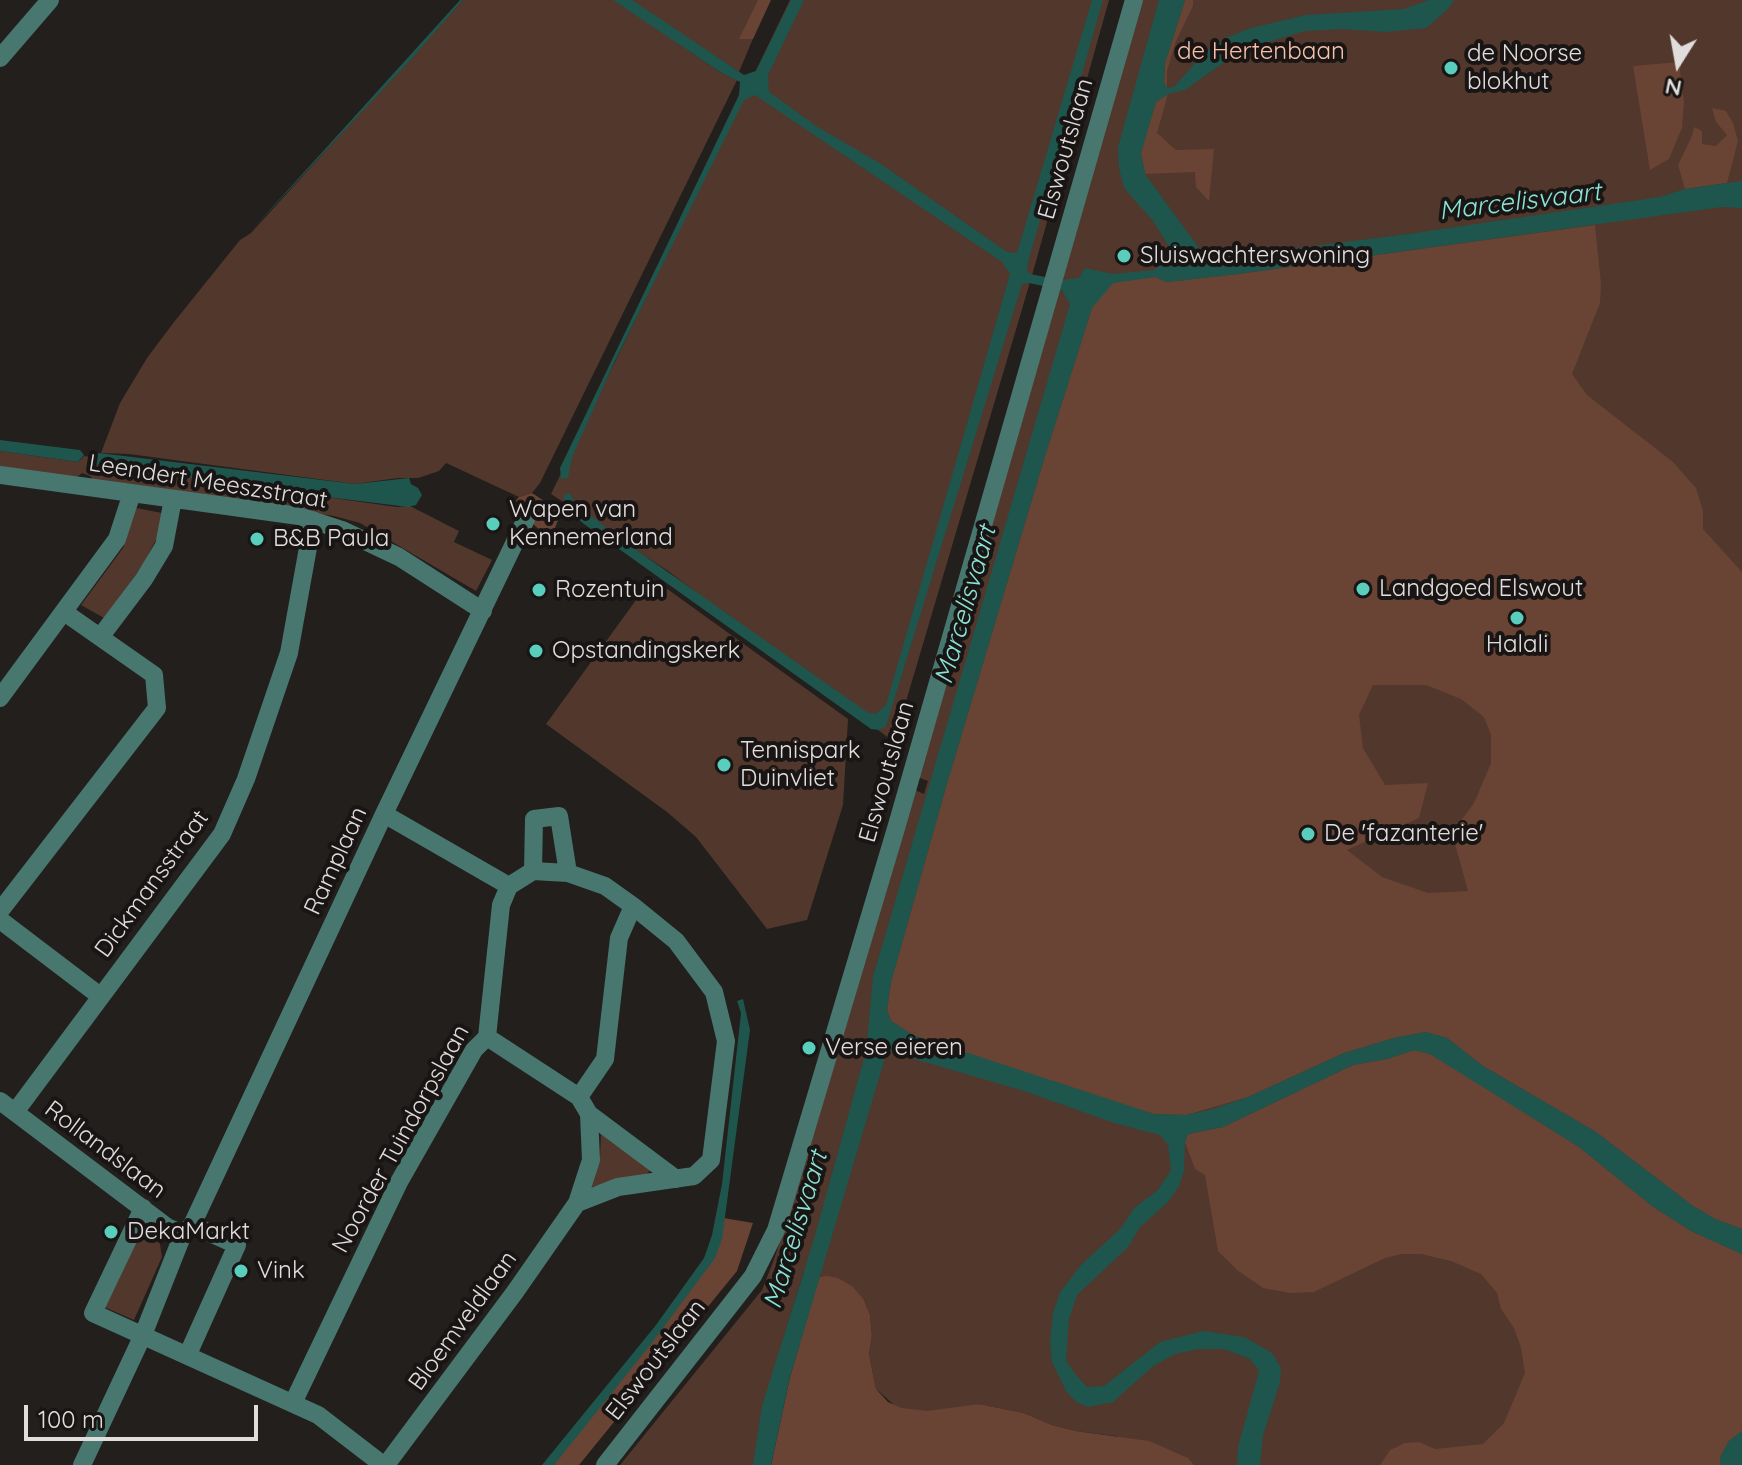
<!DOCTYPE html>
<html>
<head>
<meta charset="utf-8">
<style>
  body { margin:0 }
  #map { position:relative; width:1742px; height:1465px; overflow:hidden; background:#221f1d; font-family:Quicksand,sans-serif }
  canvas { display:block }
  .north { position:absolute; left:1638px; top:24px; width:80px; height:80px; -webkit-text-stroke:6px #191514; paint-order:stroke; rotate:191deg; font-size:22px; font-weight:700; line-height:32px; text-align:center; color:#e0dddc }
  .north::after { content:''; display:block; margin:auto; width:28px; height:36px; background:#e0dddc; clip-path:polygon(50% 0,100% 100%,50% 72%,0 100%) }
  .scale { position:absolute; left:24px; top:1405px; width:234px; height:36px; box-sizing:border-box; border:4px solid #e0dddc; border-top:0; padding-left:10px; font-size:24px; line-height:28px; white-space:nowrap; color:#e0dddc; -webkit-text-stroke:6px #191514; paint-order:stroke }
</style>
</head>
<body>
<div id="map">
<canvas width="1742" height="1465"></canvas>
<div class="north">N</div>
<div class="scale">100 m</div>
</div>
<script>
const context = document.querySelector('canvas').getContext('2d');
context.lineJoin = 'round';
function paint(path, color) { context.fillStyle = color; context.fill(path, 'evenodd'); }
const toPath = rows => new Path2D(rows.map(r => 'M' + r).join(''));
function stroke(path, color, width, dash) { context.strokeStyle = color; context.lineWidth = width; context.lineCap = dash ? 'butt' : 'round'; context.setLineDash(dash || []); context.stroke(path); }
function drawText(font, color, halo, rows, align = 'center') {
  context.font = font + ' Quicksand,sans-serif'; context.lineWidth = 8; context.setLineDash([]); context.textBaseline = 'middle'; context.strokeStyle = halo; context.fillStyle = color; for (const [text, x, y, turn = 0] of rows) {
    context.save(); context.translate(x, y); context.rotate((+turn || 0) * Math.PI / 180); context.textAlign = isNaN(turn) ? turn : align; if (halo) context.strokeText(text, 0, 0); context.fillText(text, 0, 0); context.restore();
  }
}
paint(toPath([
  [463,0,615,0,720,72,737,80,540,483,532,493,519,497,446,463,439,471,418,478,398,478,355,484,129,454,101,453,120,403,147,358,174,322,240,240,251,233],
  [630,0,769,0,739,72],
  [790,0,1109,0,1033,272,894,742,668,571,551,494],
  [1143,0,1742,0,1742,1465,1194,1465,1154,1446,1115,1436,1076,1431,1052,1425,1024,1413,979,1404,912,1421,876,1389,869,1354,872,1336,870,1315,864,1300,822,1277,804,1271,781,1346,753,1465,620,1465,762,1290,773,1262,793,1203,913,789,924,794,928,781,917,777],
  [0,451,78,462,84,456,91,457,93,462,99,465,397,507,410,506,459,531,454,542,492,560,476,591,360,523,334,516,95,482,90,476,82,473,75,479,0,468],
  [136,508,162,513,158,536,142,566,104,618,81,605,123,548],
  [652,578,848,719,843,805,807,920,767,929,696,837,667,812,546,724],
  [601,1131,651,1169,647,1174,591,1187,600,1159],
  [140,1230,152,1232,160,1244,162,1257,134,1320,104,1307]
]), '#52372c');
paint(toPath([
  [758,0,771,0,753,39,739,39],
  [1185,0,1193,0,1193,6,1176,41,1167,71,1167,88,1164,83,1165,63],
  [1679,62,1684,102,1682,128,1669,159,1650,170,1633,66],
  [1168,94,1157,133,1176,150,1214,149,1209,201,1196,187,1195,172,1145,174,1141,153,1148,127,1156,102],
  [1712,108,1726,111,1733,123,1738,141,1727,183,1685,189,1678,165,1692,136,1694,127,1702,131,1702,144,1716,146,1727,135,1716,122],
  [1595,225,1601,284,1600,303,1572,374,1587,395,1673,462,1696,488,1703,511,1703,529,1742,572,1742,1229,1715,1219,1693,1206,1596,1132,1483,1066,1447,1038,1426,1032,1394,1038,1344,1053,1248,1097,1186,1115,1154,1114,1134,1108,952,1050,913,1035,891,1021,887,1010,891,982,946,787,1045,456,1092,308,1109,286,1113,282,1155,277,1167,282,1238,274],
  [1373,685,1426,685,1461,699,1484,717,1491,735,1491,763,1474,803,1452,833,1468,891,1428,893,1382,877,1347,850,1419,818,1428,783,1385,785,1363,748,1359,715],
  [532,493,561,512,555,528,542,532,512,505,519,497],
  [1414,1050,1430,1054,1454,1068,1579,1147,1652,1206,1691,1231,1742,1254,1742,1431,1729,1441,1720,1457,1721,1465,1380,1465,1390,1450,1405,1443,1419,1442,1435,1449,1483,1444,1504,1423,1525,1373,1521,1348,1514,1328,1501,1309,1497,1293,1481,1274,1451,1261,1421,1254,1402,1254,1385,1258,1314,1292,1290,1293,1263,1288,1237,1270,1218,1251,1205,1175,1195,1169,1185,1142,1188,1134,1223,1127,1353,1065,1387,1059],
  [718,1217,753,1223,737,1271,579,1465,544,1465,655,1331,708,1254],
  [827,1276,838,1278,852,1286,864,1300,870,1315,872,1336,869,1354,876,1389,888,1402,902,1408,927,1411,979,1404,1024,1413,1052,1425,1076,1431,1149,1441,1188,1458,1194,1465,771,1465,790,1377,819,1277]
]), '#694333');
paint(toPath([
  [460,0,463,0,413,57,249,233],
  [613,0,632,0,744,75,756,71,791,0,804,0,768,75,769,92,816,126,881,164,1007,252,1017,253,1092,0,1103,0,1028,262,1027,271,1030,274,1061,280,1079,278,1085,268,1113,274,1154,270,1168,259,1170,248,1153,221,1124,188,1119,168,1118,147,1159,0,1185,0,1165,63,1164,83,1168,88,1174,87,1205,52,1225,38,1251,28,1306,15,1404,9,1429,0,1454,0,1449,8,1426,28,1386,32,1343,29,1305,31,1258,45,1233,56,1185,90,1168,94,1156,102,1141,153,1145,174,1204,255,1218,258,1408,234,1660,197,1685,189,1742,181,1742,208,1722,207,1238,274,1167,282,1155,277,1113,283,1092,308,1045,456,946,787,891,982,887,1010,891,1021,913,1035,1154,1114,1186,1115,1213,1109,1248,1097,1344,1053,1394,1038,1426,1032,1447,1038,1483,1066,1596,1132,1693,1206,1715,1219,1742,1229,1742,1254,1691,1231,1652,1206,1579,1147,1430,1054,1414,1050,1387,1059,1353,1065,1223,1127,1188,1134,1185,1142,1184,1171,1179,1186,1168,1202,1140,1227,1128,1247,1077,1295,1069,1319,1066,1360,1075,1374,1087,1387,1104,1386,1160,1342,1203,1331,1244,1337,1272,1353,1281,1368,1280,1382,1263,1435,1260,1465,1237,1465,1238,1447,1259,1371,1250,1359,1224,1349,1199,1349,1175,1354,1152,1367,1113,1402,1088,1407,1076,1402,1066,1391,1052,1362,1050,1342,1053,1313,1060,1292,1081,1265,1122,1227,1134,1208,1158,1190,1171,1170,1168,1145,1160,1135,1114,1123,1024,1091,887,1051,790,1377,771,1465,753,1465,762,1406,814,1239,866,1051,873,977,1070,304,1062,290,1029,283,1022,284,886,726,879,730,871,729,584,524,564,507,564,495,569,493,577,504,611,532,867,712,876,714,886,705,1010,274,1002,262,755,95,744,100,614,363,572,457,568,478,561,479,560,468,739,95,740,82,720,72],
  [0,440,80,450,84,455,78,462,0,451],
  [99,453,355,484,409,478,411,484,418,488,422,495,416,505,408,507,311,495,99,465,93,462,91,457],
  [743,999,750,1030,722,1239,715,1258,651,1344,554,1465,542,1465,656,1325,704,1258,712,1235,722,1184,741,1013,737,1001],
  [1742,1431,1742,1465,1721,1465,1720,1457,1729,1441]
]), '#1e554d');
stroke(toPath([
  [0,58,50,0],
  [0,475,299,516,342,530,399,557,483,611],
  [101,636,144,579,164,546,173,499],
  [0,698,117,539,132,493],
  [384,814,509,886],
  [533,871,534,819,559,816,568,873],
  [509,886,533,871,568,873,605,886,633,906,676,941,714,992,726,1041,711,1160,694,1176,618,1187,577,1203],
  [0,911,157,708,154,675,64,612],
  [0,920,100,996],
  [487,1037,579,1097,589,1114,676,1179],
  [579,1097,605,1059,619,938,633,906],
  [0,1101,167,1227,183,1234],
  [15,1112,222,834,246,779,289,653,313,520],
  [143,1208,93,1313,318,1415,383,1465],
  [188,1354,237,1245,192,1225],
  [293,1403,399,1182,474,1050,487,1037,501,905,509,886],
  [82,1465,143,1335,183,1234,192,1225,384,814,526,519],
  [386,1465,515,1292,577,1203,591,1160,589,1114],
  [605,1465,753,1276,776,1230,897,825,1134,0]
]), '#48776f', 18);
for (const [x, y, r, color] of [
  [1451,68,8,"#5acebd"],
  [1124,256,8,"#5acebd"],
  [493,524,8,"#5acebd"],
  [257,539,8,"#5acebd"],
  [1363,589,8,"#5acebd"],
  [539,590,8,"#5acebd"],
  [1517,618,8,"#5acebd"],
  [536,651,8,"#5acebd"],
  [724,765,8,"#5acebd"],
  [1308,834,8,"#5acebd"],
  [809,1048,8,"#5acebd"],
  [111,1232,8,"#5acebd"],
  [241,1271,8,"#5acebd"]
]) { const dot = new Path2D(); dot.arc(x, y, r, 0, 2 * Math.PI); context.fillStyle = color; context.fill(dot); stroke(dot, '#191514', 3); }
drawText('24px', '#f7c0a9', '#191514', [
  ["de Hertenbaan",1261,52]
]);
drawText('24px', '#e0dddc', '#191514', [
  ["de Noorse",1467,54],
  ["blokhut",1467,82],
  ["Sluiswachterswoning",1140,256],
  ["Wapen van",509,510],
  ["Kennemerland",509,538],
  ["B&B Paula",273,539],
  ["Landgoed Elswout",1379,589],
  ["Rozentuin",555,590],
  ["Halali",1517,645,"center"],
  ["Opstandingskerk",552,651],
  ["Tennispark",740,751],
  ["Duinvliet",740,779],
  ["De 'fazanterie'",1324,834],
  ["Verse eieren",825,1048],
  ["DekaMarkt",127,1232],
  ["Vink",257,1271]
], 'left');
drawText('24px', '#e0dddc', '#191514', [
  ["Elswoutslaan",1066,149,-74],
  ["Leendert Meeszstraat",208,482,9],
  ["Elswoutslaan",887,772,-74],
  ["Ramplaan",336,861,-65],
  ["Dickmansstraat",152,884,-54],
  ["Noorder Tuindorpslaan",401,1139,-61],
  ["Rollandslaan",105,1150,37],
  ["Bloemveldlaan",463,1321,-54],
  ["Elswoutslaan",656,1360,-52]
]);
drawText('italic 26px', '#8be4d5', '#191514', [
  ["Marcelisvaart",1520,202,-7],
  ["Marcelisvaart",966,605,-74],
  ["Marcelisvaart",796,1230,-73]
]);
</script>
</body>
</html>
